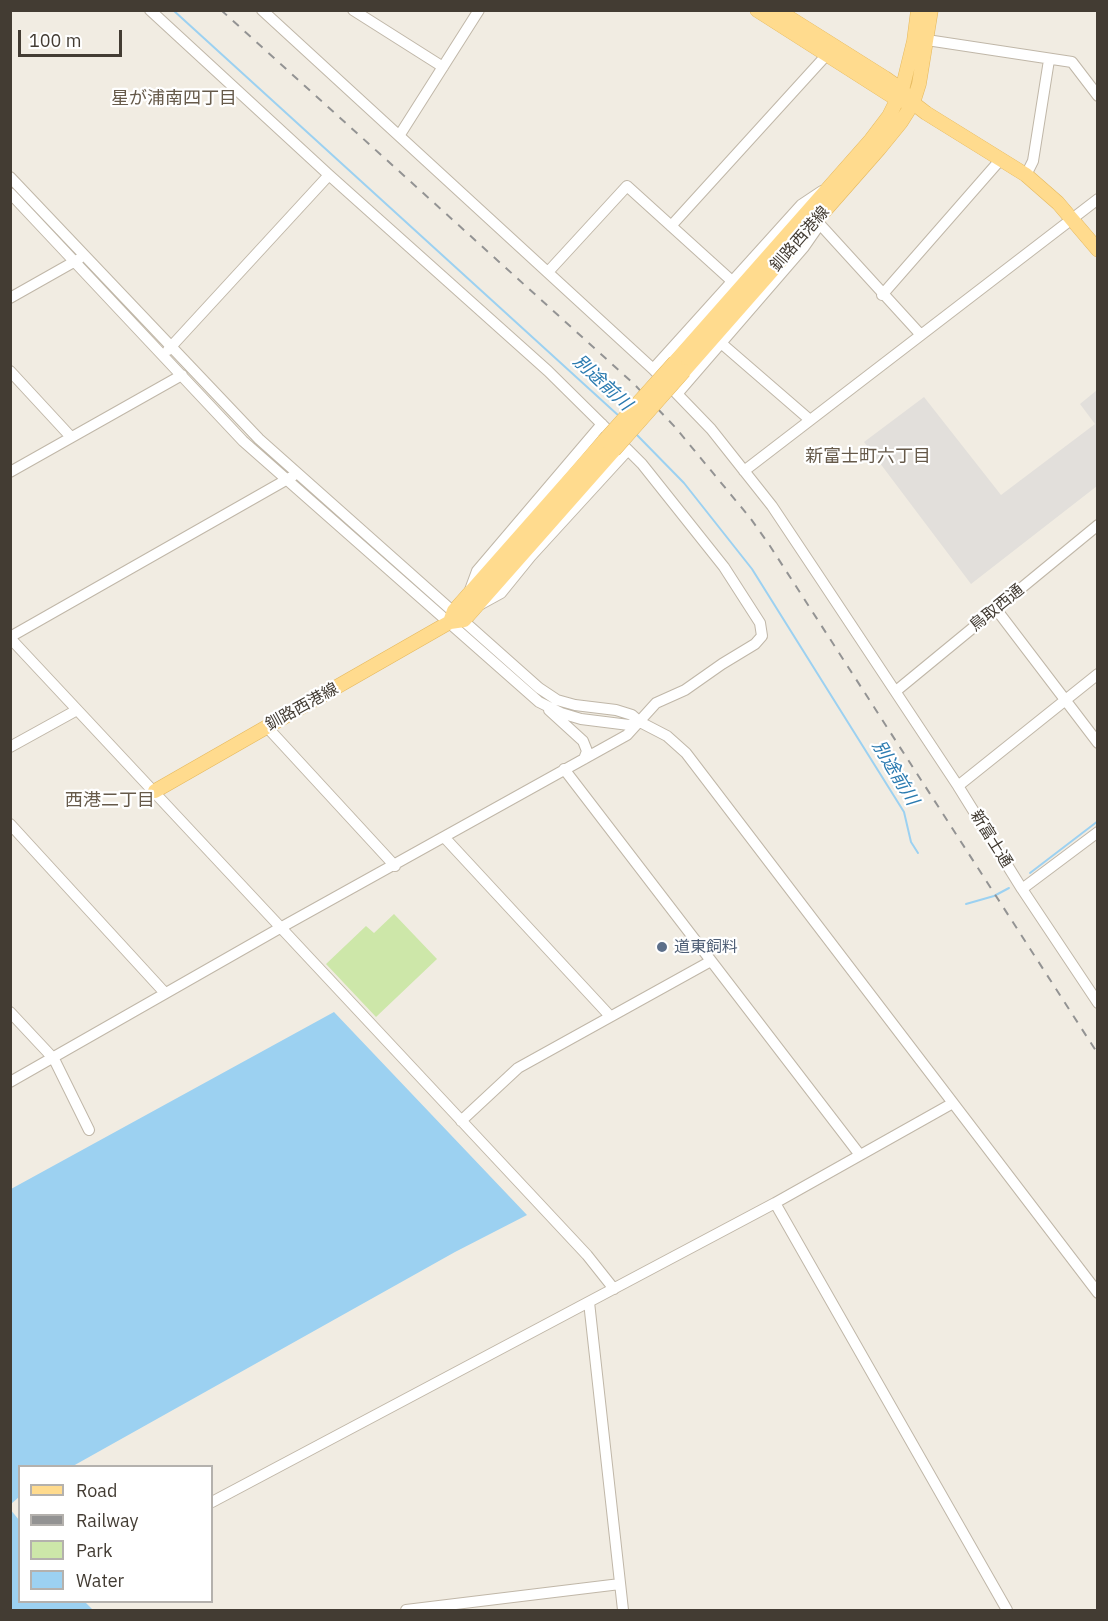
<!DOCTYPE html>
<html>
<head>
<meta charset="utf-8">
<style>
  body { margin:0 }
  #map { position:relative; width:1108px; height:1621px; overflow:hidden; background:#f1ece2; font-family:"IBM Plex Sans",sans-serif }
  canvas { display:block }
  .frame { position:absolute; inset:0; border:12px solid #433c33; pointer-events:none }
  .legend { position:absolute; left:18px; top:1465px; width:195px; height:138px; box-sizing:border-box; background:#fff; border:2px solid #b4b1ad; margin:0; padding:8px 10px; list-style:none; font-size:18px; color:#433c33 }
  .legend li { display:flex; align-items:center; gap:12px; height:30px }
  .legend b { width:30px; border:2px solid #b4b1ad }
  .scale { position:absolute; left:18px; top:30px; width:104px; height:27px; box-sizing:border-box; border:3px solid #433c33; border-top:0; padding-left:8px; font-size:18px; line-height:21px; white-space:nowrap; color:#433c33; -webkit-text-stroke:4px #fff; paint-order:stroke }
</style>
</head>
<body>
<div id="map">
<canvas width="1108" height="1621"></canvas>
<div class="frame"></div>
<ul class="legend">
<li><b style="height:8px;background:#ffdb8e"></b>Road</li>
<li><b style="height:8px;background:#939393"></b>Railway</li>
<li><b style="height:16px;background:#cde7a9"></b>Park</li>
<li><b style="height:16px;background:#9cd1f1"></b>Water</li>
</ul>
<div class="scale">100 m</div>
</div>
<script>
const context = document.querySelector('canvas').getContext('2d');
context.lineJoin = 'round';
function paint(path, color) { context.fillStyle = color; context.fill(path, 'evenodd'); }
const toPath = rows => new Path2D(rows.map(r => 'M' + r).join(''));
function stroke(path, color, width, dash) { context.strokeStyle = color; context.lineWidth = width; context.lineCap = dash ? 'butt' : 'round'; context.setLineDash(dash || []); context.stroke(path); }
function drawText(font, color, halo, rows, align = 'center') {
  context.font = font + ' "IBM Plex Sans","Noto Sans JP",sans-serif'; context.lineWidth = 4.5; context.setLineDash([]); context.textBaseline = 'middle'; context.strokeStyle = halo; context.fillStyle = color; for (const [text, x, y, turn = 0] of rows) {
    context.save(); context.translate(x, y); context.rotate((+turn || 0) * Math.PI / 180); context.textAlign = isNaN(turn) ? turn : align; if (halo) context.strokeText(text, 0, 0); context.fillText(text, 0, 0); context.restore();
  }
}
paint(toPath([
  [394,914,437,959,376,1017,326,964,366,926,374,933]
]), '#cde7a9');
paint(toPath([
  [1097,390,1097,486,971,584,864,442,924,397,1001,495,1095,424,1080,404]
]), '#e2dfdb');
paint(toPath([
  [334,1012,527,1215,455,1252,73,1466,20,1466,19,1497,11,1504,11,1189],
  [10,1509,19,1520,20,1602,85,1602,93,1610,11,1610]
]), '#9cd1f1');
stroke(toPath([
  [173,10,619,416],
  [635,433,684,483,752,569,904,812,911,842,918,853],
  [1030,873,1098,821],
  [966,904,994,896,1009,888]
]), '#9cd1f1', 2);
const minor = toPath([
  [262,10,653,369,711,429,772,506,822,581,958,786,1022,889,1098,1003],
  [353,10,443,67],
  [927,40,1072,62,1098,96],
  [399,136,479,10],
  [1026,175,1033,161,1049,60],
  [10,177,259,439,539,688,557,700,575,705,616,710,632,715,640,722,667,736,686,753,1098,1293],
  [10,193,243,441,539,702,561,713,581,719,629,725,639,722],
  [816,220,921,335],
  [671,226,832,49],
  [548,272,627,186,733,282],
  [882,295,1001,159],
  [10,298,79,259],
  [721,343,810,420],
  [168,350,329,175],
  [653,369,801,205,822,191],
  [10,371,71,437],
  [677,394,804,247,820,224],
  [744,471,1098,199],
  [10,472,182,375],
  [470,590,477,571,602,424],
  [481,604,501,593,531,556,628,450],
  [996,609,1098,743],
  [10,637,293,476],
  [10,638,587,1255,614,1289],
  [896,691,1098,525],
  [549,710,583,741,587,751,584,759],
  [266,726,395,866],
  [10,747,77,710],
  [564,769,860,1155],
  [958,786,1098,674],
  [10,824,165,993],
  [444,837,610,1016],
  [1022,889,1098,832],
  [10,1012,54,1059,89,1130],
  [10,1082,280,928,627,735,656,703,685,690,722,664,755,644,762,636,760,623,724,567,642,464,628,450,548,371,329,175,150,10],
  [461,1121,518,1068,711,961],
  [775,1203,1007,1610],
  [589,1302,623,1610],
  [212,1502,775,1203,953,1103],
  [406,1610,620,1584]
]);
const major = toPath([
  [757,10,898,100,905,101],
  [777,10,885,78,902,90,913,103,926,113,1026,175,1058,203,1098,250],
  [675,362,870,141,889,116,902,90,914,41,918,10],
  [684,371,879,149,901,122,913,103,919,84,931,10],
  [450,622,454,611,604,441],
  [155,791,450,622,464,620,614,450]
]);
stroke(minor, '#c0b7a8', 12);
stroke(major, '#e5b85c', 15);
stroke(minor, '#fff', 10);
stroke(major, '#ffdb8e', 14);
stroke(toPath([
  [221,10,634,384,675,427,751,519,770,546,1098,1054]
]), '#939393', 2, [8, 8]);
const majorBridge = toPath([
  [604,441,675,362],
  [614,450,684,371]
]);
stroke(majorBridge, '#e5b85c', 15, []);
stroke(majorBridge, '#ffdb8e', 14);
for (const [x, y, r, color] of [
  [662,947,6,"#5c6f8a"]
]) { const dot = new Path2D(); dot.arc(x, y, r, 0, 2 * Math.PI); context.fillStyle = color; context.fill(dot); stroke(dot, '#fff', 2); }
drawText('16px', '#433c33', '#fff', [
  ["釧路西港線",800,239,-49],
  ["鳥取西通",997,608,-39],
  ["釧路西港線",302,707,-29],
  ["新富士通",991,839,58]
]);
drawText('16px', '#4e5e75', '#fff', [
  ["道東飼料",674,947]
], 'left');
drawText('18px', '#665a4a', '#fff', [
  ["星が浦南四丁目",174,99],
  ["新富士町六丁目",868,457],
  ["西港二丁目",110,801]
]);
drawText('italic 18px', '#2b7bb0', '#fff', [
  ["別途前川",602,383,43],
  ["別途前川",895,773,59]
]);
</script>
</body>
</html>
